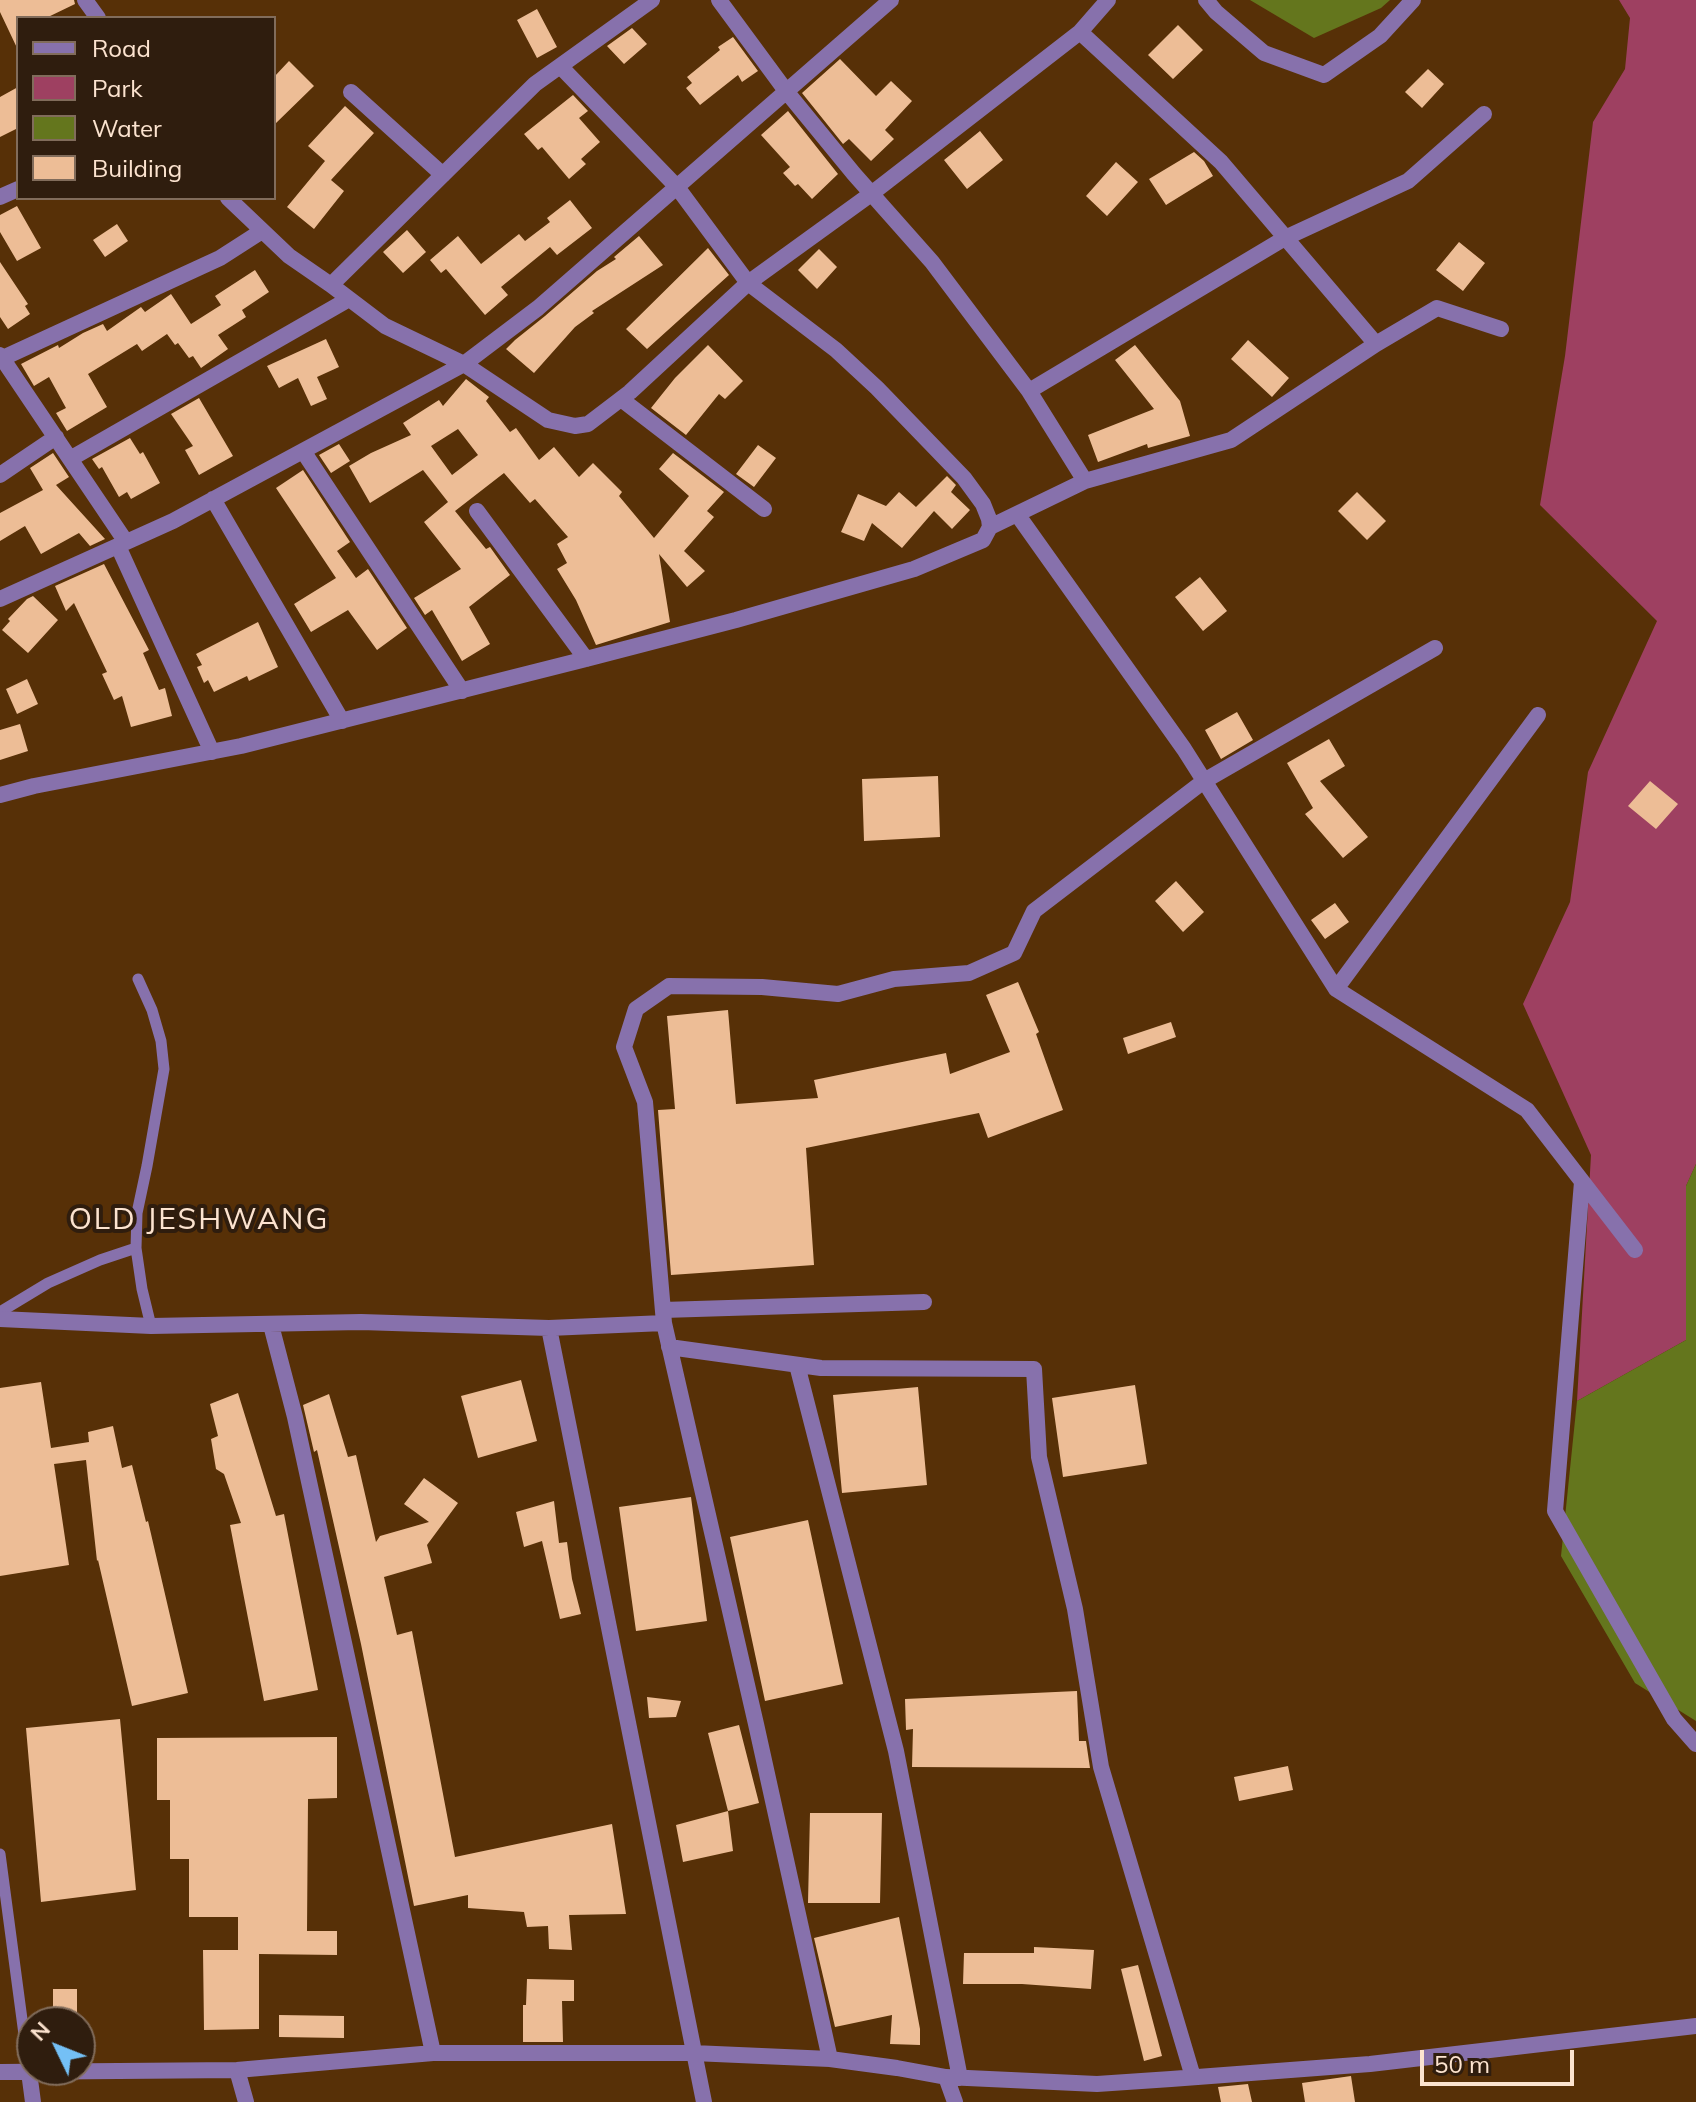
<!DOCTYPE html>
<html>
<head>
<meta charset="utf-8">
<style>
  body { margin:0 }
  #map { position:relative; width:1696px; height:2102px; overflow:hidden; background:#573007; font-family:Mulish,sans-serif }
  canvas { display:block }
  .legend { position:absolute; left:16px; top:16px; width:260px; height:184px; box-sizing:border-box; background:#2f1d0e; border:2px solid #816c5b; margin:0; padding:10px 14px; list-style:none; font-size:24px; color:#fce3cf }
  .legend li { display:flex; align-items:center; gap:16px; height:40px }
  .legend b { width:40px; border:2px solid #816c5b }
  .north { position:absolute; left:16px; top:2006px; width:80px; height:80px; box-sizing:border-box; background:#2f1d0e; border:2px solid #816c5b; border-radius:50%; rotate:313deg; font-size:22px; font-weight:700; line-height:32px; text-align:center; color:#fce3cf }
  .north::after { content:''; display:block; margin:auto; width:28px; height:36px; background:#74c0f6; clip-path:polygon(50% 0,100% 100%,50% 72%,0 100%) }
  .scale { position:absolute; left:1420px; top:2050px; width:154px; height:36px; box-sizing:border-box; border:4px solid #fce3cf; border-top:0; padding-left:10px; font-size:24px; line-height:28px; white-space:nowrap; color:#fce3cf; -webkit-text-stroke:6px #2f1d0e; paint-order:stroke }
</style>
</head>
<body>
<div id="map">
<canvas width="1696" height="2102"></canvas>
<ul class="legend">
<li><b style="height:10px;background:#8771ac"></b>Road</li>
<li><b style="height:22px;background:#9e4061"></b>Park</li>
<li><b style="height:22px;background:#64761d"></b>Water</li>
<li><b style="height:22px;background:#edbd96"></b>Building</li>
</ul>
<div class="north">N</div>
<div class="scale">50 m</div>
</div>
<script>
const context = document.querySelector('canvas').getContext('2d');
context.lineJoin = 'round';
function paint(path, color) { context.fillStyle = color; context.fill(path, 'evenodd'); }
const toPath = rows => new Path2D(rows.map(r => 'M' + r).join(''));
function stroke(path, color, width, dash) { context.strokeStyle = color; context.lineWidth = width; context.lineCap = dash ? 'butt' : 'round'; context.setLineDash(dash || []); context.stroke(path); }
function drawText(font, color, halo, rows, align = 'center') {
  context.font = font + ' Mulish,sans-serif'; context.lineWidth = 8; context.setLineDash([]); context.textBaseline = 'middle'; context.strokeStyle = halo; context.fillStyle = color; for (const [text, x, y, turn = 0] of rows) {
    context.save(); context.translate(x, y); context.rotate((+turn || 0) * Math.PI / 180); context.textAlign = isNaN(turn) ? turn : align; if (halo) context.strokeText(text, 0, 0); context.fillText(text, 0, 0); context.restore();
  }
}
paint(toPath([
  [1619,0,1696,0,1696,1164,1686,1186,1686,1340,1577,1401,1591,1155,1523,1004,1570,902,1588,772,1657,621,1540,505,1565,356,1593,122,1625,69,1630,18]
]), '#9e4061');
paint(toPath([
  [1250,0,1390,0,1381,8,1314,38],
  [1696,1164,1696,1721,1635,1683,1561,1556,1577,1401,1686,1340,1686,1186]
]), '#64761d');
paint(toPath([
  [0,0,74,0,75,4,46,18,18,18,18,50,0,12],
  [537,9,557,47,537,58,517,20],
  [1178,25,1203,50,1173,79,1148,55],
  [632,28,647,44,624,64,607,46],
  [733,37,758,71,742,82,738,75,700,105,686,88,692,83,687,77,720,50,718,47],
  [840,59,876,96,891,81,912,101,885,130,894,139,871,161,849,139,843,144,802,93],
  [289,61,314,86,274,125,274,77],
  [1428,69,1444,84,1422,108,1405,92],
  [18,87,18,128,0,137,0,97],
  [573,95,588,111,579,118,600,142,581,159,586,164,569,179,542,147,538,150,524,134],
  [345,106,374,133,331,180,344,191,314,229,287,207,325,161,308,146],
  [788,111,838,174,812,199,798,184,795,186,783,173,790,167,761,135],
  [980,131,1003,160,967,189,944,160],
  [1194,152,1204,161,1213,176,1166,205,1149,179],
  [1116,162,1138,182,1107,216,1086,196],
  [570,200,592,228,557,255,550,247,501,287,508,295,485,315,446,269,441,273,430,260,458,236,481,264,519,234,525,241,550,222,547,218],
  [17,206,41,248,17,261,0,232,0,215],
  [117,224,128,241,105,257,93,240],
  [407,230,426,252,403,273,383,252],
  [639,236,663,265,592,311,594,313,575,327,534,373,506,349,515,340,545,316,597,271,616,259,614,257],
  [1459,242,1485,263,1463,291,1436,270],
  [708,248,729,275,647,349,626,329],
  [819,249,837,267,817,289,798,270],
  [0,262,28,304,25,306,30,314,8,329,0,317],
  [255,270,269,292,242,310,246,317,218,335,228,349,201,368,193,356,189,358,178,343,175,345,167,334,142,351,137,344,88,374,107,407,67,431,56,413,66,408,49,377,34,386,21,364,58,345,59,348,83,333,103,324,107,331,141,307,145,312,171,294,191,324,221,305,215,296],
  [326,339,339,367,317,377,327,399,311,406,298,378,279,388,267,366],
  [1248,340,1289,378,1272,397,1231,359],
  [708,345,743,381,725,399,719,394,686,435,651,408,675,378],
  [1135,345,1180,401,1190,436,1148,448,1147,444,1098,462,1088,435,1154,409,1115,360],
  [466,379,489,397,486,401,510,432,516,428,539,460,554,447,579,477,593,463,622,492,619,496,654,538,689,496,659,469,673,453,724,492,707,511,714,517,684,551,705,571,687,587,659,554,670,622,596,645,576,600,557,569,567,563,557,544,568,537,535,499,530,503,504,473,455,511,486,549,490,547,510,575,469,607,490,644,462,661,432,610,425,615,414,598,461,569,424,522,448,502,423,470,370,503,349,466,371,453,411,435,403,423,439,400,443,406],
  [458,429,478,455,452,475,431,446],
  [199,398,233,456,199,475,185,450,193,446,171,414],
  [130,438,140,454,143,452,160,483,131,499,127,492,119,497,102,467,99,469,92,459],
  [339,444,350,461,331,473,319,455],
  [758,445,776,458,754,487,736,474],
  [53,453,69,477,56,485,105,539,90,546,79,533,41,554,25,526,0,541,0,513,43,490,30,468],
  [303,470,350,542,337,551,356,578,368,569,407,628,377,650,348,610,311,632,294,604,336,578,276,488],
  [947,476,956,485,951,492,970,510,952,529,934,511,902,548,872,523,864,541,841,532,858,494,886,506,899,492,916,507],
  [1357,492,1386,521,1367,540,1338,511],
  [104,564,149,650,143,653,159,690,165,688,172,716,131,727,122,696,114,700,102,674,107,672,74,603,66,611,55,586],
  [1200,577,1227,611,1203,631,1175,597],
  [33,596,58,620,28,653,2,630,10,621,8,619,27,599],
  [258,622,278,667,249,681,247,676,214,692,208,680,204,683,197,667,202,665,196,654],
  [27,679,38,704,17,714,6,689],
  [1237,712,1253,740,1221,759,1205,730],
  [20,724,28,751,0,760,0,730],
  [1329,739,1345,766,1320,781,1368,837,1343,858,1305,814,1313,808,1287,763],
  [938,776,940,837,864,841,862,779],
  [1650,781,1678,804,1656,829,1628,806],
  [1176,881,1204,912,1183,932,1155,901],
  [1335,903,1349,922,1325,939,1311,920],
  [1018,982,1039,1032,1036,1034,1063,1110,988,1138,979,1113,806,1148,814,1265,671,1275,658,1110,675,1109,667,1016,728,1010,736,1104,818,1098,814,1080,946,1053,950,1074,1010,1052,986,995],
  [1171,1022,1176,1037,1128,1054,1123,1038],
  [521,1380,537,1441,478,1458,461,1396],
  [41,1382,51,1448,89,1442,88,1432,113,1426,122,1468,132,1465,146,1522,148,1521,188,1693,132,1706,98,1560,97,1561,86,1460,54,1464,69,1565,0,1576,0,1388],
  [1135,1385,1147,1464,1063,1477,1052,1398],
  [918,1387,927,1485,842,1493,833,1395],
  [238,1393,276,1516,284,1514,318,1690,264,1701,230,1525,241,1523,224,1474,216,1469,211,1439,218,1436,210,1404],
  [329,1394,348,1457,356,1455,376,1542,380,1536,429,1522,404,1504,424,1478,458,1503,427,1545,432,1563,384,1577,397,1635,412,1631,455,1857,612,1824,626,1914,569,1915,572,1950,549,1949,548,1926,527,1927,524,1912,468,1908,468,1895,414,1906,361,1644,317,1450,314,1452,303,1405],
  [691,1497,707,1621,636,1631,619,1507],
  [554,1501,559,1543,567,1542,572,1579,581,1614,560,1619,542,1541,524,1547,516,1512],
  [808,1520,843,1684,765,1701,730,1537],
  [1077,1691,1079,1741,1086,1741,1090,1768,912,1767,913,1729,906,1730,905,1699],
  [647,1697,681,1701,676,1717,649,1718],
  [120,1719,136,1890,41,1902,26,1728],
  [739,1725,759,1803,728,1811,708,1733],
  [337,1737,337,1798,308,1799,307,1931,337,1931,337,1955,259,1954,259,2029,204,2030,203,1950,238,1950,238,1917,189,1917,189,1859,170,1859,170,1800,157,1800,157,1738],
  [1288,1766,1293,1790,1239,1801,1234,1777],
  [728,1811,733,1851,683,1862,676,1825],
  [810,1813,882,1813,880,1903,808,1903],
  [899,1917,920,2029,920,2045,890,2044,892,2015,835,2027,814,1938],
  [1034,1947,1094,1950,1091,1989,1022,1984,963,1984,964,1953,1034,1953],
  [1138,1965,1162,2056,1144,2061,1121,1969],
  [527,1979,574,1980,574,2001,562,2001,563,2042,523,2042,523,2005,526,2005],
  [53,1989,77,1989,77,2022,53,2022],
  [279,2015,344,2016,344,2038,279,2037],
  [1351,2076,1355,2102,1305,2102,1302,2083],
  [1248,2084,1252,2102,1221,2102,1218,2087]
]), '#edbd96');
stroke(toPath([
  [138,979,152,1010,161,1041,164,1069,147,1166,137,1213,136,1248,142,1289,151,1326],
  [0,1312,48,1283,100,1260,136,1248],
  [0,1854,29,2072]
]), '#8771ac', 11);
stroke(toPath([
  [85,0,98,18],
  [719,0,786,91,854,174,932,262,1029,391,1085,481],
  [1206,0,1216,12,1264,53,1324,75,1380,36,1413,0],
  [1080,32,1221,162,1376,344],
  [351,92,443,175],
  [0,197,18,189],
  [228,198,289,256,331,285,385,326,464,364,548,420,575,426,588,424,630,392,748,283,871,194,1080,32,1108,0],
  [331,285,535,84,652,0],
  [0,355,126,542],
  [3,358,220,258,262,231],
  [1029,391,1285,238,1408,181,1484,114],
  [621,399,764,509],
  [303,451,462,691],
  [70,459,349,299],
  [0,475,56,437],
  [213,499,342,721],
  [477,511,586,659],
  [1017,514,1184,749,1336,989,1538,715],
  [990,527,1085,481,1231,440,1376,344,1437,308,1501,329],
  [118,546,212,752],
  [0,599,173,521,464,364,538,308,891,0],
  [0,795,34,786,241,746,586,659,736,620,914,569,983,540,990,527,989,519,983,504,964,478,877,388,836,350,748,283,677,187,560,66],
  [1336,989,1527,1110,1635,1250],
  [1582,1182,1555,1511,1674,1719,1696,1744],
  [663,1310,924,1302],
  [0,1319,151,1326,361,1322,549,1328,664,1323],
  [271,1325,295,1417,433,2053],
  [549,1328,704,2102],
  [669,1347,821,1368,1034,1369,1039,1457,1075,1609,1101,1767,1193,2077],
  [797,1365,896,1751,960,2078],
  [830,2059,756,1724,664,1323,645,1102,624,1047,636,1009,669,986,762,987,838,994,894,979,969,973,1014,953,1034,911,1204,781,1435,648],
  [237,2070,246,2102],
  [0,2072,237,2070,433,2053,693,2053,830,2059,897,2068,946,2077,955,2102],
  [29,2072,33,2102],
  [946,2077,1097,2084,1171,2079,1370,2064,1696,2026]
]), '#8771ac', 16);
context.letterSpacing = '2px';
drawText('30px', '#fce3cf', '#2f1d0e', [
  ["OLD JESHWANG",199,1220]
]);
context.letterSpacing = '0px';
</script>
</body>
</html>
